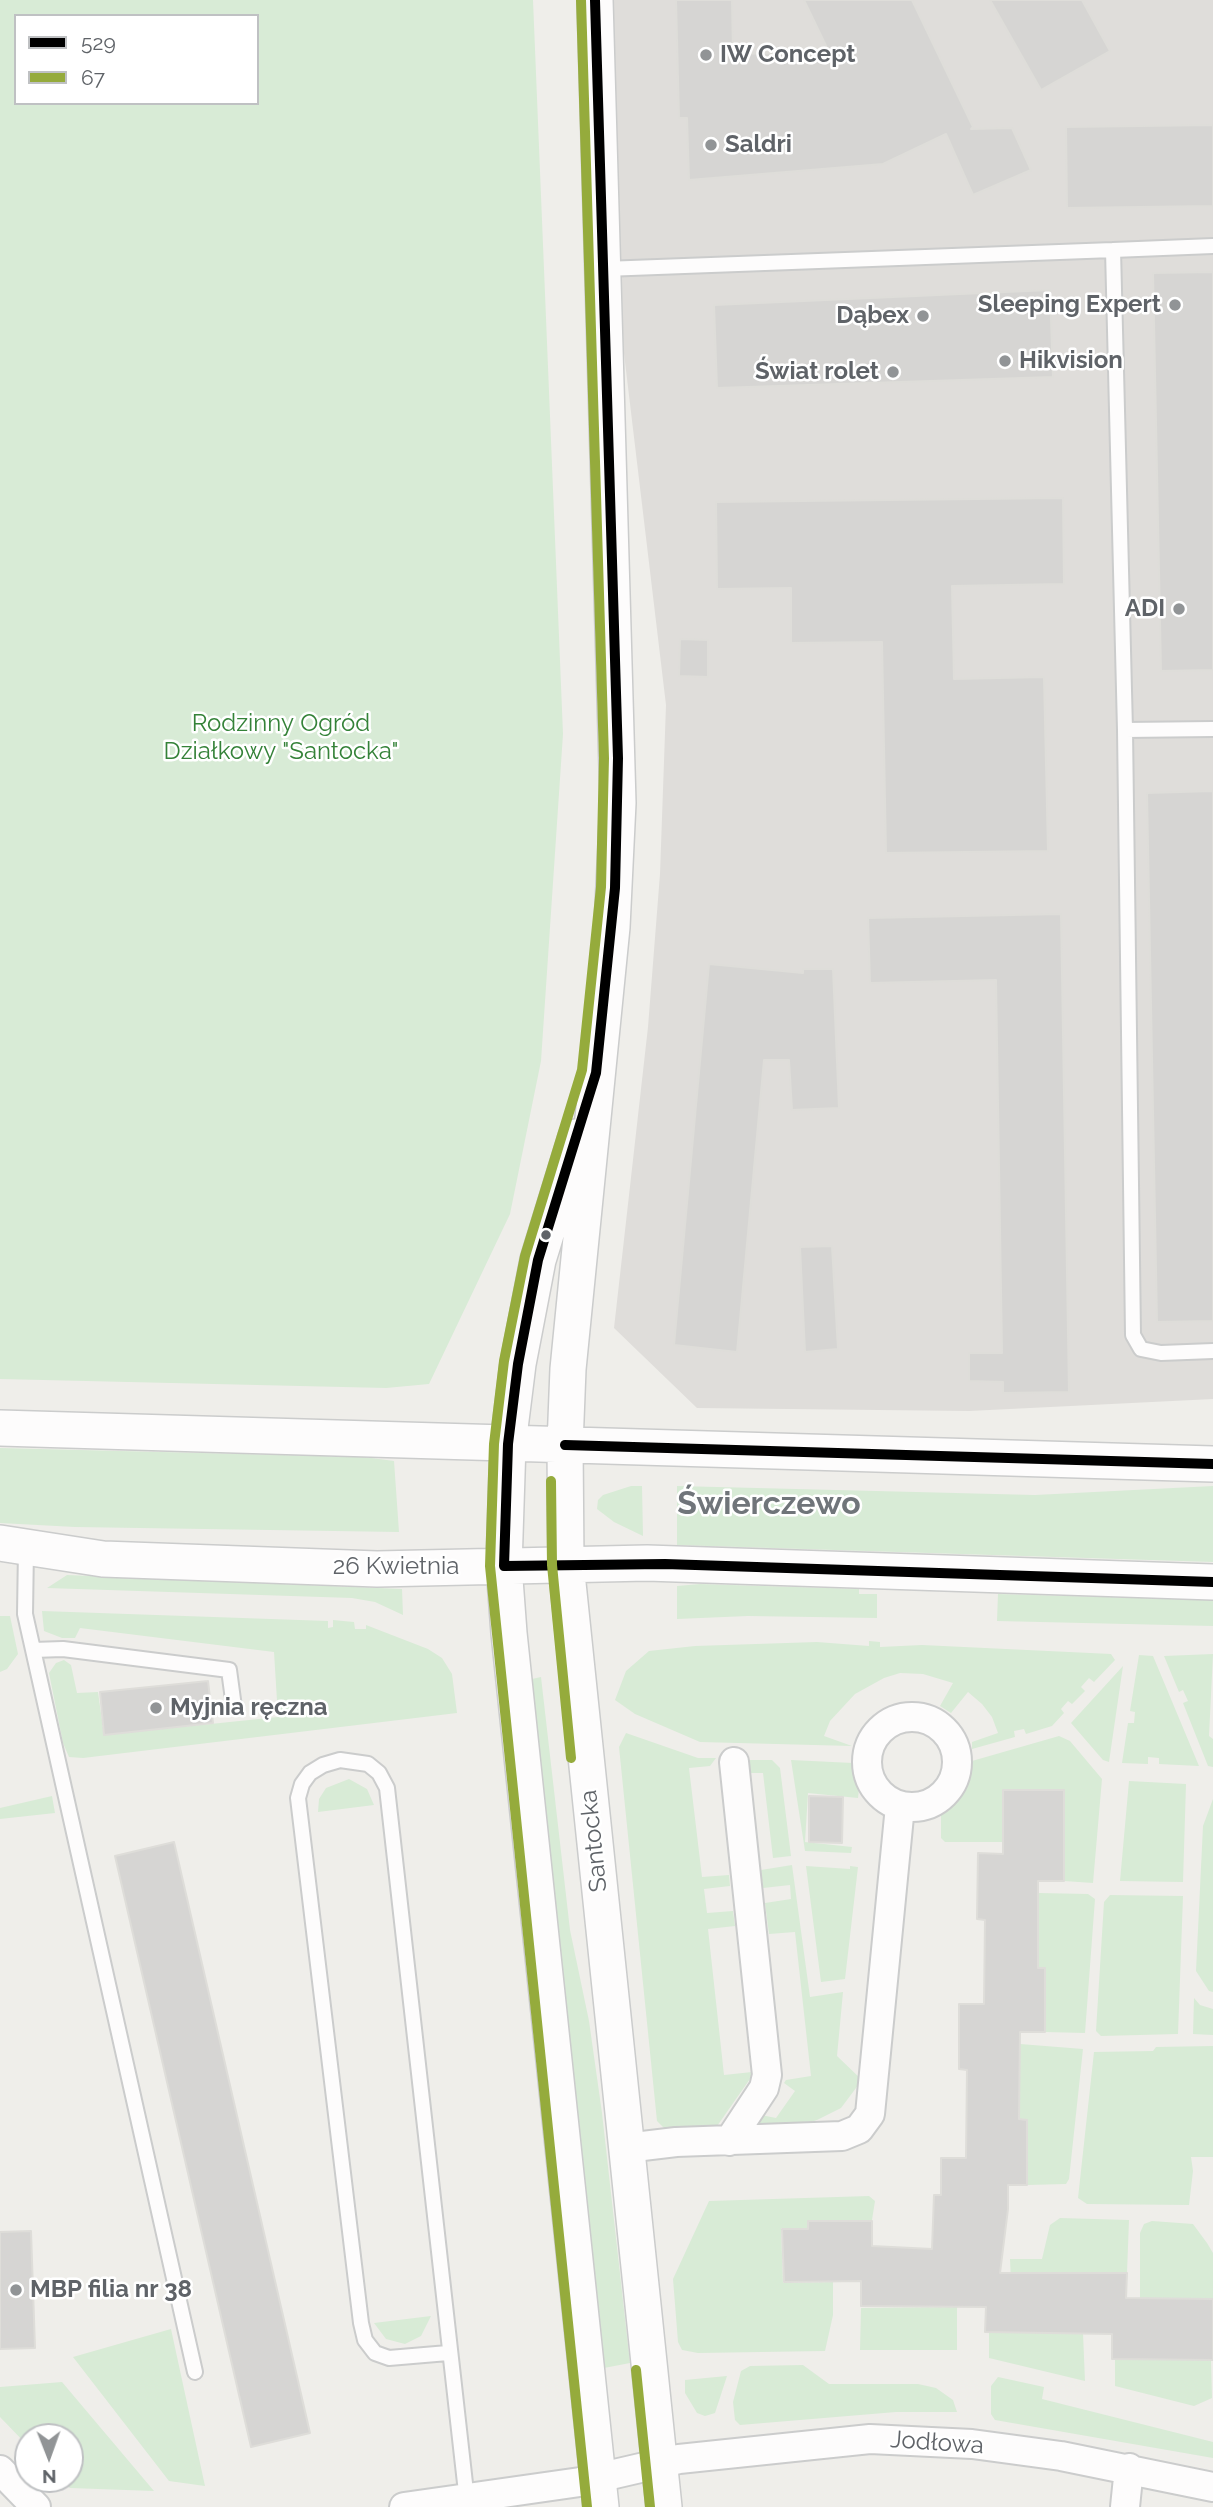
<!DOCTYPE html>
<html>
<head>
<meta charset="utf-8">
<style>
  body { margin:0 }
  #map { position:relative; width:1213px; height:2507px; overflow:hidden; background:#efeeea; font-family:Raleway,sans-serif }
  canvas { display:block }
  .legend { position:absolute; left:14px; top:14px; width:245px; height:91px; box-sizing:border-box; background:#fff; border:2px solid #bfc1c3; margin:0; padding:9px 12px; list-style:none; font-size:21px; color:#5f6368 }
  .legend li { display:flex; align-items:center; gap:14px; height:35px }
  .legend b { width:35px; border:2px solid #bfc1c3 }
  .north { position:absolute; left:14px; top:2423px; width:70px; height:70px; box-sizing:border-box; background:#fff; border:2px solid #bfc1c3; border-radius:50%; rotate:179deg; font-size:19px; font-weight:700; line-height:28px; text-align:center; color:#5f6368 }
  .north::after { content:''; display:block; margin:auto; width:24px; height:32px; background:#919496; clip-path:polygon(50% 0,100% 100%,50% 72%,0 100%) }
</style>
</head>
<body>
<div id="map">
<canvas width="1213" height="2507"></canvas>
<ul class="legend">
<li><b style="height:9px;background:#000"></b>529</li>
<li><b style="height:9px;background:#95ab3c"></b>67</li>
</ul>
<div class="north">N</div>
</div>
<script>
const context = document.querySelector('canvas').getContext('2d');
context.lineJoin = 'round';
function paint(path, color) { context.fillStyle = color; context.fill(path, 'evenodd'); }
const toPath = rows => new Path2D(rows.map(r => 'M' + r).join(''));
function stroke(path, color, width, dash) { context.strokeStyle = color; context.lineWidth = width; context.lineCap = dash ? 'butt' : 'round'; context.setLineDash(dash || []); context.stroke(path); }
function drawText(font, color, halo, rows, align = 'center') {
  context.font = font + ' Raleway,sans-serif'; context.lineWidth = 5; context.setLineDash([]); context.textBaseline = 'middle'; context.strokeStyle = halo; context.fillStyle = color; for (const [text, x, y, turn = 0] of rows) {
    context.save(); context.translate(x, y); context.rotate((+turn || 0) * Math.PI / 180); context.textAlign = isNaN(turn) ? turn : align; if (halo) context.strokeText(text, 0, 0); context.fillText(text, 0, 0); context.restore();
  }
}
paint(toPath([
  [607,0,1213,0,1213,1399,969,1411,697,1408,614,1328,648,1027,660,874,666,705,617,295]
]), '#dfddda');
paint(toPath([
  [0,0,533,0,563,734,541,1061,510,1214,429,1384,386,1388,0,1379],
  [16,16,257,16,257,103,16,103],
  [0,1448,364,1457,394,1461,399,1532,75,1527,0,1523],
  [631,1486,642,1486,643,1536,614,1522,597,1509,598,1500,603,1495],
  [677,1486,1035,1495,1213,1486,1213,1562,677,1545],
  [67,1575,402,1589,403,1615,375,1602,352,1598,47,1588],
  [700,1584,859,1589,859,1594,877,1594,877,1618,748,1616,677,1619,677,1586],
  [998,1594,1213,1600,1213,1626,997,1621],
  [42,1611,328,1621,328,1628,333,1627,333,1620,343,1621,354,1622,355,1629,366,1629,366,1625,428,1649,442,1658,452,1674,457,1713,83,1758,69,1757,63,1743,49,1673,56,1663,64,1660,71,1665,77,1693,98,1692,104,1735,278,1717,274,1652,80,1628,75,1638,62,1638,44,1631],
  [10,1616,18,1654,7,1669,0,1672,0,1616],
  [869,1641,880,1642,880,1647,922,1645,1111,1654,1115,1660,1094,1682,1089,1678,1081,1687,1085,1691,1072,1704,1068,1701,1061,1709,1064,1713,1052,1726,1026,1734,1024,1729,1014,1731,1015,1737,972,1749,972,1742,998,1733,992,1717,982,1704,968,1692,951,1713,940,1706,953,1683,923,1674,900,1673,884,1678,855,1694,830,1721,824,1736,852,1746,700,1742,635,1714,615,1700,626,1671,649,1651,695,1646,817,1642,869,1646],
  [1213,1654,1209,1736,1213,1739,1213,1767,1208,1766,1183,1703,1188,1701,1183,1690,1179,1692,1164,1656],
  [1139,1655,1153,1656,1199,1766,1159,1764,1159,1758,1148,1757,1148,1764,1122,1763,1128,1723,1134,1723,1135,1712,1130,1711],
  [1123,1666,1109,1762,1103,1760,1071,1723],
  [541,1677,570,1930,589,2021,602,2113,630,2363,604,2368,532,1679],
  [626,1733,698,1758,716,1758,710,1766,689,1768,702,1877,729,1875,730,1886,704,1889,707,1913,733,1911,735,1926,708,1929,724,2075,752,2072,752,2076,715,2129,666,2130,657,2121,619,1747],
  [1059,1736,1070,1741,1102,1779,1093,1883,1064,1881,1064,1790,1003,1790,1003,1842,945,1842,941,1838,941,1814,957,1802,965,1789,972,1761],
  [747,1760,772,1760,780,1768,791,1856,773,1858,763,1773,749,1773],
  [791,1760,853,1763,859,1789,858,1798,808,1793,805,1842,852,1847,851,1853,805,1851],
  [349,1779,367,1789,374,1805,318,1812,319,1799,326,1788],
  [1129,1781,1186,1784,1183,1882,1120,1881],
  [52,1796,55,1813,0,1819,0,1808],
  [1213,1799,1213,1992,1209,1991,1196,1971,1203,1826],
  [792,1865,810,1997,843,1992,837,2056,862,2080,841,2108,817,2120,805,2124,757,2126,761,2115,776,2118,795,2091,784,2083,786,2080,811,2076,795,1932,769,1934,765,1903,791,1899,790,1885,763,1888,761,1870],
  [806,1866,850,1869,850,1866,858,1867,845,1979,821,1982],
  [1038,1893,1088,1894,1095,1899,1085,2033,1045,2032,1045,1969,1038,1968],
  [1110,1895,1183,1896,1178,2034,1101,2036,1096,2031,1104,1902],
  [1194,1998,1200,2005,1213,2009,1213,2035,1193,2034],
  [1020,2044,1083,2049,1069,2179,1066,2184,1027,2185,1027,2120,1019,2119],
  [1213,2046,1213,2157,1191,2157,1193,2171,1189,2205,1087,2204,1078,2198,1094,2052,1153,2051,1156,2047],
  [869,2196,875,2201,872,2220,808,2220,807,2228,781,2228,783,2283,833,2282,833,2315,825,2351,698,2353,682,2350,678,2342,673,2279,709,2201],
  [1060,2218,1129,2220,1127,2273,1061,2272,1061,2281,1011,2281,1010,2259,1042,2259,1050,2225],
  [1152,2221,1193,2224,1207,2243,1213,2253,1213,2299,1189,2299,1188,2308,1140,2308,1140,2233,1144,2224],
  [957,2307,957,2350,860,2350,861,2308],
  [431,2316,421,2336,405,2344,386,2339,374,2323],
  [171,2329,205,2486,169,2481,73,2357],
  [989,2332,1083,2333,1085,2381,989,2358],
  [1115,2359,1211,2360,1212,2398,1194,2406,1115,2386],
  [803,2365,829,2384,918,2384,936,2388,953,2400,957,2412,896,2412,740,2425,735,2420,733,2402,741,2371,750,2366],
  [727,2376,715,2413,705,2416,697,2413,685,2393,685,2380],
  [998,2377,1044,2387,1042,2399,1213,2442,1213,2458,995,2420,991,2414,991,2386],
  [62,2382,154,2491,70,2488,61,2479,70,2479,70,2437,28,2437,28,2446,0,2417,0,2387]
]), '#d8ebd6');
const building = toPath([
  [676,0,732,0,733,54,829,52,804,0,912,0,973,127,971,129,1012,128,1031,170,973,195,946,134,883,164,689,180,687,118,679,118,676,0],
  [990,0,1082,0,1110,51,1041,90,990,0],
  [1213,125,1213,206,1067,208,1066,127,1213,125],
  [1213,272,1213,670,1161,671,1153,273,1213,272],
  [1050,290,1053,377,717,388,714,305,1050,290],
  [1063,498,1064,584,952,586,954,679,1044,677,1048,851,886,853,882,642,791,643,791,588,717,589,716,502,1063,498],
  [680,639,708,640,708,677,679,676,680,639],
  [1213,791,1213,1321,1157,1322,1147,793,1213,791],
  [1061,914,1069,1392,1003,1393,1003,1382,969,1381,969,1353,1002,1353,996,980,870,983,868,918,1061,914],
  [709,964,803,973,803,969,833,969,839,1108,792,1110,789,1060,764,1060,737,1352,674,1345,709,964],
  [832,1246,838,1349,805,1352,800,1247,832,1246],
  [208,1681,213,1723,104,1735,100,1692,208,1681],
  [1003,1790,1064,1790,1064,1881,1038,1881,1038,1968,1045,1968,1045,2032,1020,2032,1019,2119,1027,2120,1027,2185,1008,2185,1008,2209,1000,2273,1127,2273,1126,2298,1213,2299,1213,2360,1112,2359,1112,2334,985,2332,986,2307,861,2306,861,2281,784,2282,782,2229,808,2229,808,2221,872,2221,872,2246,932,2249,934,2195,941,2195,941,2158,966,2158,967,2070,959,2069,959,2004,984,2004,985,1920,977,1919,978,1853,1003,1854,1003,1790],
  [809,1796,843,1797,842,1843,809,1842,809,1796],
  [174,1842,310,2433,251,2447,115,1856,174,1842],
  [31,2231,35,2348,0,2349,0,2232,31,2231]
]);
paint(building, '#d6d5d3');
stroke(building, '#deddd9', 2);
const service = toPath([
  [1113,250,1213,246],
  [604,269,1113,250,1125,730,1133,1335,1141,1349,1161,1353,1213,1351],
  [1125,730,1213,729],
  [26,1548,25,1614,195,2372],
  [33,1650,63,1649,229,1670,234,1707],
  [448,2353,389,2358,375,2353,365,2340,361,2323,298,1798,302,1784,310,1773,323,1765,340,1760,368,1764,379,1773,387,1788,467,2501]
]);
const minor = toPath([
  '867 1762a45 45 0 1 1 90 0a45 45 0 1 1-90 0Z',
  [729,2141,764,2088,767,2075,734,1762],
  [626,2148,676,2142,842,2136,859,2129,870,2114,900,1806],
  [0,2470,36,2507],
  [404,2507,580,2482,679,2459,870,2439,972,2444,1061,2456,1213,2487],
  [1125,2507,1129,2468]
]);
const tertiary = toPath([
  [595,0,618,803,612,927,568,1369,565,1445,566,1564,664,2507],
  [576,1137,538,1260,518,1364,508,1444,504,1566,509,1633,601,2507],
  [0,1428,1213,1464],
  [0,1543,103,1559,377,1569,647,1563,1213,1582]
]);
stroke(service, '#cbcccc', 18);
stroke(minor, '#cbcccc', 32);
stroke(tertiary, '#cbcccc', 38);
stroke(service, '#fdfcfc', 14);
stroke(minor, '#fdfcfc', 28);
stroke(tertiary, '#fdfcfc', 35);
stroke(toPath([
  [565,1445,1213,1464],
  [504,1566,508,1444,518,1364,538,1260,596,1073,615,888,618,758,595,0],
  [504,1566,665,1564,1213,1582]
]), '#000', 10);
stroke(toPath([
  [581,0,604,758,601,887,582,1070,525,1256,504,1361,494,1444,490,1566,587,2507],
  [551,1481,552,1565,571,1758],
  [636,2370,650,2507]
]), '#95ab3c', 10);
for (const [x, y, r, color] of [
  [706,55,7,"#919496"],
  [711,145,7,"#919496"],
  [1175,305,7,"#919496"],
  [923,316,7,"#919496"],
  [1005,361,7,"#919496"],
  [893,372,7,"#919496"],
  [1179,609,7,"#919496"],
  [546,1235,6,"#5f6368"],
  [156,1708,7,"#919496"],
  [16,2290,7,"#919496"]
]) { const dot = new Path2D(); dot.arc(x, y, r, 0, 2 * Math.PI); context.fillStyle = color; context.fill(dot); stroke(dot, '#fff', 2.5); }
drawText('bold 24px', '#5f6368', '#fff', [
  ["IW Concept",720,55],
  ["Saldri",725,145],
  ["Sleeping Expert",1161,305,"right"],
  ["Dąbex",909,316,"right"],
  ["Hikvision",1019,361],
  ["Świat rolet",879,372,"right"],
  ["ADI",1165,609,"right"],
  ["Myjnia ręczna",170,1708],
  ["MBP filia nr 38",30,2290]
], 'left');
drawText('24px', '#348238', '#fff', [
  ["Rodzinny Ogród",281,724],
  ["Działkowy \"Santocka\"",281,752]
]);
drawText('24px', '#5f6368', '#fff', [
  ["26 Kwietnia",396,1567],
  ["Santocka",594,1841,-96],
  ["Jodłowa",937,2443,4]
]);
drawText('bold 32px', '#70757a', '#fff', [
  ["Świerczewo",769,1504]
]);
</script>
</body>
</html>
